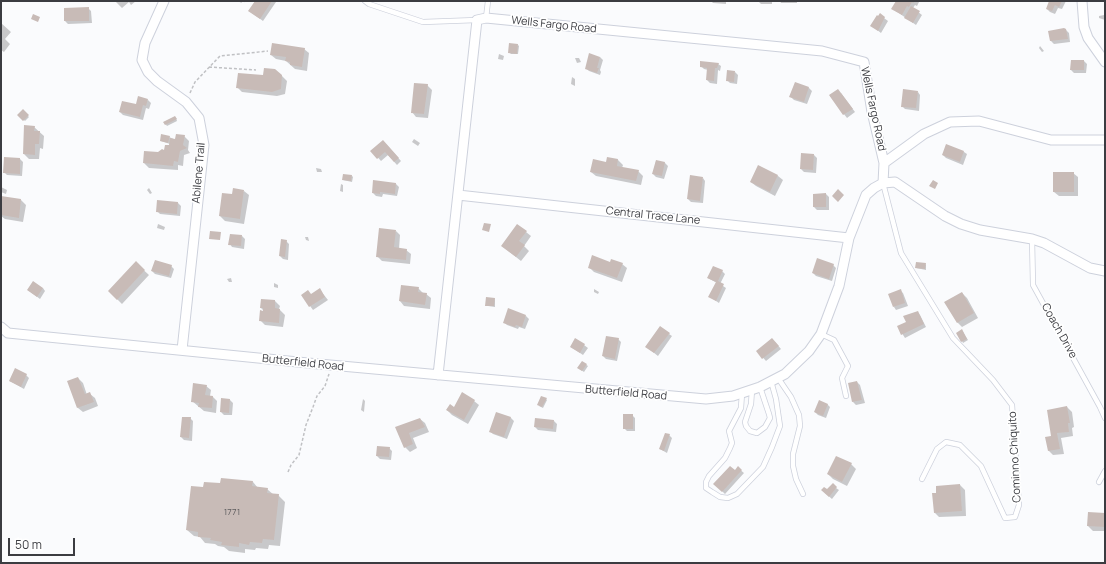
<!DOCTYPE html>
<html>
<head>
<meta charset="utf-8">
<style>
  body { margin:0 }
  #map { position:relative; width:1106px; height:564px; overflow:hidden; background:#fafbfd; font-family:Manrope,sans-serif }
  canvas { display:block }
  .frame { position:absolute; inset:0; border:2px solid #3b3c41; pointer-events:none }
  .scale { position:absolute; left:8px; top:538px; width:67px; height:18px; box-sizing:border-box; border:2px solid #3b3c41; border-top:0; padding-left:5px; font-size:12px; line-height:14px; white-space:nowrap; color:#3b3c41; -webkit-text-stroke:3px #fff; paint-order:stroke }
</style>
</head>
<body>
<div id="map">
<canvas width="1106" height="564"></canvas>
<div class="frame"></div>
<div class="scale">50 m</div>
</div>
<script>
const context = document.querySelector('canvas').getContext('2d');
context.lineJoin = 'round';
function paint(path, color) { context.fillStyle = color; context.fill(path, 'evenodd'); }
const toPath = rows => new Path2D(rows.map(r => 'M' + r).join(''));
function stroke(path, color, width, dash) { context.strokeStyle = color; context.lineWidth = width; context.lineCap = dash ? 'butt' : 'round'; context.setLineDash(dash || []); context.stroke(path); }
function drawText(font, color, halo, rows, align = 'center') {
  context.font = font + ' Manrope,sans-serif'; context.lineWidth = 3.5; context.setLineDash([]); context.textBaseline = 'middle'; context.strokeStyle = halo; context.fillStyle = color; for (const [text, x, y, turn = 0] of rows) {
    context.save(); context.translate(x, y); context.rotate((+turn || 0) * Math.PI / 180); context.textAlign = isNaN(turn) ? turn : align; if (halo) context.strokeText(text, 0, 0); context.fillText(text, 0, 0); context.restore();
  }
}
paint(toPath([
  [115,1,136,1,131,5,129,2,122,8],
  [256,1,275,1,276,2,263,21,249,11],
  [711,1,726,1,726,4,713,3],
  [758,1,772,1,772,4,761,4],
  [780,1,797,1,797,3,781,3],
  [897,1,919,2,917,6,915,5,913,8,922,15,916,25,893,9],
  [1050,1,1066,1,1062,9,1058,8,1055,14,1050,12,1047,9],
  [88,8,91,11,92,23,68,24,65,21],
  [880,15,888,21,881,33,872,26],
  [1104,15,1105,20,1099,18,1099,16],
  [1,23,11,32,5,39,10,44,4,52,1,50],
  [1066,30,1069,33,1070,42,1054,44,1051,41,1049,32],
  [518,45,519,46,518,54,511,54,509,52],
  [1040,46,1044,51,1042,52,1039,48],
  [304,49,309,53,307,71,295,69,286,61,276,59,271,55],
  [499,54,504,56,503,60,498,59],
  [600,57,603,60,600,70,601,72,600,75,589,71,586,68],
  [575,58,579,58,581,62,577,63],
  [1072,61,1084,61,1087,64,1086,73,1074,73,1071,70],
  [718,64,721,66,720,71,718,70,717,84,710,83,707,80,708,70,704,69,701,66],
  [735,72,738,75,737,84,730,83,727,80],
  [282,76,287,81,285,94,277,96,242,92,237,87,264,77],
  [572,77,575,79,575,86,571,84],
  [795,84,809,88,812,91,807,104,794,100,791,97],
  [427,85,432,90,428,118,416,117,412,112],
  [918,92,920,95,919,111,905,109,902,106],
  [841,93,855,112,847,118,830,96],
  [148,100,151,103,149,109,146,108,143,120,123,115,120,112],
  [23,111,29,117,25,121,19,115],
  [176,118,177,121,167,126,164,122],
  [34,127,44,136,43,149,40,148,39,159,29,159,24,154],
  [184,136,189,141,188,150,190,153,184,155,183,166,178,165,178,170,149,168,144,163,158,153,165,151,170,147,170,144,161,141,169,137,176,140],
  [414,139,420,143,418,146,412,142],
  [386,144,401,161,397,165,388,155,381,161,372,151],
  [947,145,964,152,967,154,963,165,946,158,943,155],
  [814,155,817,158,816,173,804,172,801,169],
  [608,158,618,160,623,165,622,168,638,171,643,176,641,185,596,176,591,172,607,163],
  [20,159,23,162,22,176,7,175,4,172],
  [656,161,665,163,668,166,664,179,656,177,653,174],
  [759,166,778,176,783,180,775,196,756,186,751,182],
  [316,168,321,169,322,172,317,172],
  [1073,173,1078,177,1078,196,1059,196,1054,192],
  [352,176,353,177,352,182,343,180],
  [703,178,705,181,703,203,691,202,688,199],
  [341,184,343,185,343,192,340,191],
  [396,184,399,187,397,196,383,194,382,197,376,196,373,193],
  [1,187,7,190,6,194,1,192],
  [149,188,152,193,150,194,147,190],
  [244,191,249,195,244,224,225,221,220,216],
  [826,194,829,197,829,210,817,210,814,207,814,195],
  [21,200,26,205,23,222,5,219,1,216,1,206],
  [178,203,181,206,180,216,160,214,157,211],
  [158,224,165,227,164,230,157,228],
  [396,231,400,235,399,249,406,250,411,254,410,264,382,261,377,256],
  [526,232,531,236,524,246,529,251,521,261,502,246],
  [242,236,245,239,244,249,232,247,230,244],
  [305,237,308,237,309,241,306,240],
  [286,241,289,244,288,260,283,259,280,256],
  [136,263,149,275,122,304,109,291],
  [611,263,622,264,627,268,622,282,594,272,589,267],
  [925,264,926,265,926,270,916,268],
  [833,265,836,268,832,281,816,276,813,273],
  [171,266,174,269,171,278,155,274,152,271],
  [722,271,725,274,720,284,726,288,719,303,710,297,717,283,708,278],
  [231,278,232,282,229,282,227,279],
  [274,283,278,285,278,288,274,287],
  [43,288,45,291,40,299,28,290],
  [418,288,423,293,426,294,431,298,430,309,404,306,400,301],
  [594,289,599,292,598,294,594,292],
  [320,290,328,300,313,310,302,295,311,295],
  [900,290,903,293,908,306,896,310,894,307],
  [962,293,967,298,978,318,962,327,958,323,946,302],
  [494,298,495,300,495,307,488,306,486,305],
  [261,301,275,301,280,306,279,309,285,315,283,327,265,325,260,320,265,312,261,308],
  [917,312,920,315,926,327,905,338,898,327,908,322],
  [526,316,529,319,525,329,519,327,518,329,507,325,504,322],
  [963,332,968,340,963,343,958,333],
  [669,334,672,336,658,356,649,349],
  [576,339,588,348,583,355,571,347],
  [618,339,621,342,617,361,606,359,603,356],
  [775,342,781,349,766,361,757,351],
  [582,362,588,366,584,372,578,368],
  [26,375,29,378,24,389,10,381],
  [78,378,83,383,87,395,90,394,95,398,98,406,83,412,78,408],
  [857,382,860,385,865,403,856,405,853,402],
  [206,386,211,390,210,396,213,397,217,401,216,413,204,411,192,401],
  [363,399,365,401,364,412,361,410],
  [546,399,547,400,543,408,539,406],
  [222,400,230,400,233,403,232,415,224,415,221,412],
  [474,401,479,405,468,424,452,415,447,410],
  [827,404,830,407,826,418,818,415,815,412],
  [1067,407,1072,412,1074,427,1072,428,1073,436,1061,438,1064,454,1053,455,1049,451,1052,437],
  [497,413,511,418,514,421,507,439,493,434,490,431],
  [632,415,635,418,635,431,627,431,624,428],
  [190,418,193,421,192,441,184,440,181,437],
  [420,419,425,423,429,432,413,438,417,448,410,452,405,447,397,428],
  [554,421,557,424,556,432,538,430,535,427],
  [669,435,672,438,667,453,660,449],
  [389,448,392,451,391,460,380,459,377,456],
  [851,464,856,469,847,486,833,479,828,474],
  [738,468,744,473,725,494,715,484,735,471],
  [253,482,258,488,267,489,274,495,278,495,285,502,280,546,269,545,268,549,256,548,255,550,245,549,245,553,229,551,224,547,218,546,215,544,205,543,200,537,194,536,187,530,204,488,221,484],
  [960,485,965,490,966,516,939,517,935,513],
  [836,488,839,490,832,499,825,493,828,491],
  [1105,514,1105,531,1093,531,1088,526]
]), '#0003');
paint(toPath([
  [255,1,272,1,260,19,248,11],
  [896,1,915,1,913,3,912,2,909,7,907,6,902,15,891,9],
  [1049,1,1062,1,1059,7,1055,5,1052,11,1046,9],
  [911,6,920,11,913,23,904,18],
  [89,7,89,21,64,21,64,8],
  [880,13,885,17,878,31,870,26,877,15,878,16],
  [33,14,40,17,38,22,31,19],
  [1064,28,1066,29,1068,39,1050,41,1048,31],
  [272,43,305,48,302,67,290,65,290,62,285,61,286,57,270,55],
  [509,43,518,44,517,54,508,53],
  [589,53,600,57,597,68,599,68,597,73,585,69],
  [1071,60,1084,60,1084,70,1070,70],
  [700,61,719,63,717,68,715,68,714,81,706,80,707,68,700,67],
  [264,68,275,69,282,75,281,89,272,92,236,88,238,73,263,75],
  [727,70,735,71,734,82,726,81],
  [795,82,809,87,804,102,789,97],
  [414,83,428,84,424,114,411,113],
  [838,89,853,109,843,115,829,95],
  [903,89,918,91,916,108,901,107],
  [138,96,148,99,146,106,143,105,140,117,119,112,122,101,136,104],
  [23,109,29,115,23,121,17,115],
  [175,116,177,119,165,125,163,122],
  [24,125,35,126,34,131,40,131,39,144,35,144,35,155,23,154],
  [161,134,170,136,168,143,160,141],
  [176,134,185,135,183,145,187,148,180,151,178,162,174,161,173,166,143,163,144,151,158,152,162,149,164,150,165,145,169,145,170,138,175,139],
  [383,140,399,158,394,162,385,152,377,159,370,151],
  [946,144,964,151,960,162,942,155],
  [801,153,814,154,813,170,800,169],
  [4,157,20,158,20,174,3,173],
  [607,157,618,159,617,166,639,170,636,181,590,172,593,159,606,162],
  [656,160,665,162,662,176,652,174],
  [758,165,778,175,770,192,750,182],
  [1053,172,1074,172,1074,192,1053,192],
  [343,174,352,175,351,181,342,180],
  [690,175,703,177,700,201,687,199],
  [373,180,396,183,395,194,380,192,380,194,372,193],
  [933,180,938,183,935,189,929,186],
  [233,188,244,190,240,219,219,216,222,193,232,194],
  [838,189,844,195,838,202,832,196],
  [826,193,826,207,813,207,813,194],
  [1,196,21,199,19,218,1,215],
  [157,200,178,202,177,214,156,212],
  [484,223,491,224,489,232,482,230],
  [517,224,527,231,519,241,525,245,516,257,501,246],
  [379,228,396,230,394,247,407,249,406,260,376,257],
  [210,231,221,232,220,240,209,239],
  [230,234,242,235,241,246,228,245],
  [281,239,287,240,285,257,279,256],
  [592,255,610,262,611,259,623,263,617,278,588,268],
  [817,258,834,264,829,279,812,273],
  [155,260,172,265,169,276,151,271],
  [136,261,145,270,117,300,108,291],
  [916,262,926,263,925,269,915,268],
  [713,266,723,270,718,281,724,284,716,301,708,297,716,282,707,278],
  [33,281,43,288,37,297,27,290],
  [401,285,419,287,418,292,427,293,425,305,399,301],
  [320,288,325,297,309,307,301,295,308,290,311,294],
  [901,289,905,303,893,307,888,294],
  [962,292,974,313,957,323,944,302],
  [486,297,495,298,494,306,485,306],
  [261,299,275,300,275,308,280,309,279,323,259,321,260,310,263,311,263,308,260,308],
  [508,308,526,315,522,327,516,325,515,327,503,323],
  [918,311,924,324,901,335,897,326,906,322,903,316],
  [660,326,670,333,654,353,645,347],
  [962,329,967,339,961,342,956,333],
  [606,336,619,338,615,359,602,356],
  [575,338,585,344,580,353,570,347],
  [772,338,779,346,762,359,756,351],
  [582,361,587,364,582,371,577,368],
  [15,368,27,374,21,387,9,381],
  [78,377,85,394,90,392,94,402,77,408,67,381],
  [857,381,862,400,852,402,848,383],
  [193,383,207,385,205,395,213,396,212,408,198,407,199,403,191,402],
  [462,392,475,400,464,420,446,410,450,404,454,407],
  [541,396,547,398,542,407,537,405],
  [221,398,230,399,229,413,220,412],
  [819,400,828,404,823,416,814,412],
  [1067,406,1070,423,1068,423,1069,432,1057,433,1060,449,1048,451,1045,437,1051,436,1047,410],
  [496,412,511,417,504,437,489,432],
  [623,414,633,414,633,429,623,429],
  [182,417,191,417,189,438,180,437],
  [420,418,425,427,409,433,413,444,404,448,395,427],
  [535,418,554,420,553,429,534,427],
  [665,433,670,434,664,451,659,449],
  [377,446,390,447,389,457,376,456],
  [836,456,852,463,842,482,827,474],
  [730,466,735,470,738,466,742,470,722,492,713,484],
  [221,478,253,481,252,486,268,488,267,493,279,494,274,540,263,539,262,543,250,542,249,545,239,543,239,547,221,545,222,542,210,540,211,538,198,537,198,532,186,530,191,486,203,487,204,482,220,483],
  [833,483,837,487,829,497,821,490,824,487,827,489],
  [960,484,962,511,934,513,932,493,936,493,936,486],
  [1088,512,1105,513,1105,527,1087,526]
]), '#c8bbb7');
const service = toPath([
  [365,1,369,4,423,22,477,20],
  [486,18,488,1],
  [883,183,901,253,953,338,993,380,1012,405,1019,505,1015,517,1005,518,981,466,960,445,946,442,937,449,922,479],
  [1032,239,1033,285,1100,407,1105,418],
  [821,334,834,340,848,366,842,378,846,396],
  [778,378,791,397,799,415,800,426,793,454,793,466,796,479,803,494],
  [752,390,751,404,745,422,746,426,750,431,757,433,765,427,770,418,769,414,760,387],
  [742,393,741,408,729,431,732,443,730,448,725,458,709,476,706,482,706,488,712,492,720,497,728,498,737,494,763,467,772,447,780,426,776,399,771,381],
  [1099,482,1105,471]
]);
const minor = toPath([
  [164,1,145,43,142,60,148,72,157,81,186,102,199,118,204,145,182,350],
  [1082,1,1084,27,1088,38,1105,62],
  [884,163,924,134,950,122,979,121,1051,140,1105,140],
  [458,195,849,238],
  [1,327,8,333,308,363,706,399,733,396,760,387,785,374,809,351,821,334,839,286,849,238,866,195,874,188,883,183,895,182,945,216,961,224,980,230,1032,239,1044,243,1090,268,1105,271],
  [438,375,477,20,486,18,822,51,864,62,872,112,884,163,883,183]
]);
stroke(service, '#cdd1dc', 6);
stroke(minor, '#cdd1dc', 11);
stroke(toPath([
  [239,1,242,2,245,1],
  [209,67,256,70],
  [190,93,195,82,220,56,268,51],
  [288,472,291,465,299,455,306,425,313,407,317,396,325,386,329,374]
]), '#c0c1c4', 1.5, [3, 2]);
stroke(service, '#fff', 4.5);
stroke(minor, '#fff', 9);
drawText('9px', '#5e5c5e', null, [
  ["1771",232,512]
]);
drawText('11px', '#3b3c41', '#fff', [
  ["Wells Fargo Road",554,25,6],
  ["Wells Fargo Road",873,109,78],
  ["Abilene Trail",199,173,-85],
  ["Central Trace Lane",653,216,6],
  ["Coach Drive",1059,331,61],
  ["Butterfield Road",303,363,6],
  ["Butterfield Road",626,393,5],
  ["Cominno Chiquito",1015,457,-93]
]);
</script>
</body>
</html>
